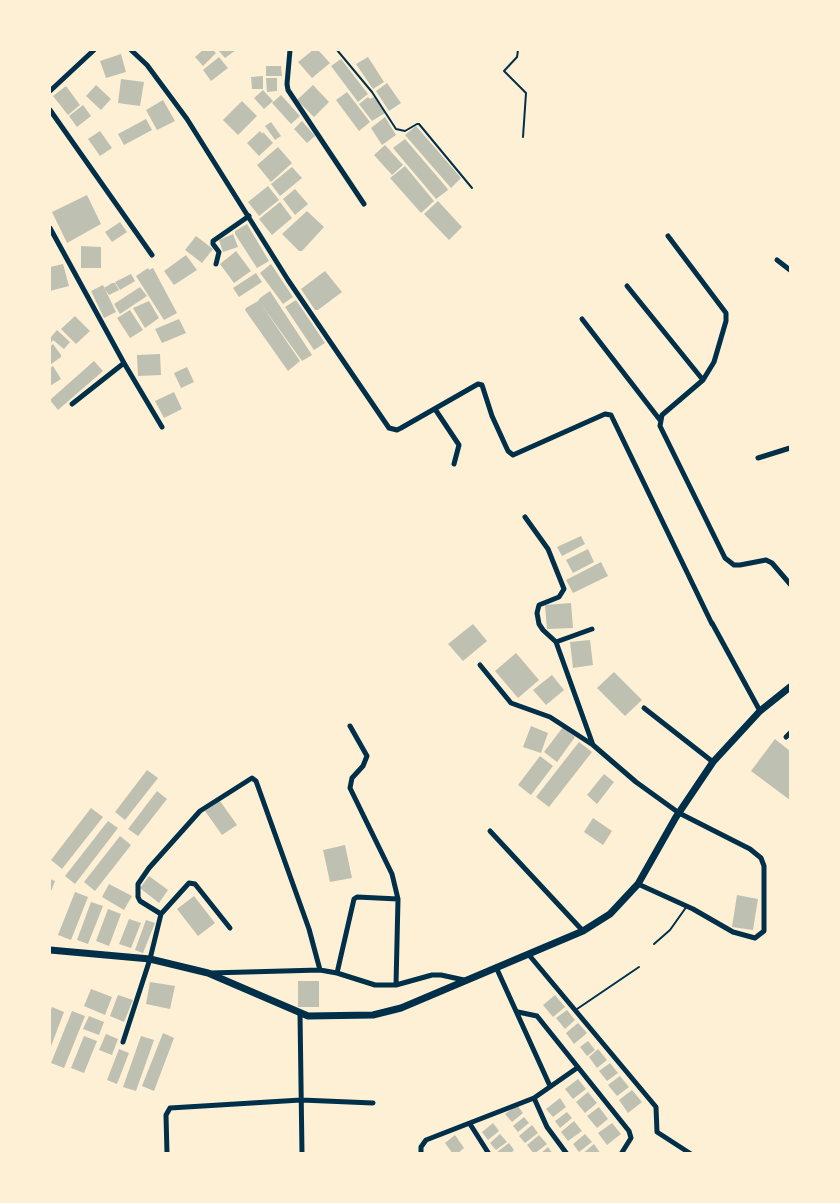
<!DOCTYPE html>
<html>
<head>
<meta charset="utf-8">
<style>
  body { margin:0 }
  #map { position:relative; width:840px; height:1203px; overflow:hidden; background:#fdf0d5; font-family:Jost,sans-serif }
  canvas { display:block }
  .frame { position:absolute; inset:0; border:51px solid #fdf0d5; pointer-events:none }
</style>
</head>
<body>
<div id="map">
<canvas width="840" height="1203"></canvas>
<div class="frame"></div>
</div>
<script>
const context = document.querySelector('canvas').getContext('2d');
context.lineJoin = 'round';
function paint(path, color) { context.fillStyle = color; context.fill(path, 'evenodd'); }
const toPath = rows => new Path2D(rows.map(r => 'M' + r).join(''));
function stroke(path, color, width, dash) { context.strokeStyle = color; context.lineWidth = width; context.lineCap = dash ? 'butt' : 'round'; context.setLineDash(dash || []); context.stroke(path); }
paint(toPath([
  [203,50,213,50,216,53,203,66,195,57],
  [218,50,236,50,225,58],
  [313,50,318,50,330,63,312,78,298,62],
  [121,54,126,72,106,78,100,61],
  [219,57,228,68,211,81,203,70],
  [368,57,384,82,373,89,356,64],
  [341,59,368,94,358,102,331,66],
  [266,66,281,66,282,76,266,76],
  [263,76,263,89,252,89,251,77],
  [266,78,277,78,277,91,267,92],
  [121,79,144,82,140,106,118,103],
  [387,83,401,103,389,111,376,91],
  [96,85,111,99,101,110,86,96],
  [313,85,329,102,314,117,297,100],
  [66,86,80,105,68,115,53,96],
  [263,90,273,101,264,109,254,98],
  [347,92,370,122,359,131,336,100],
  [281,95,300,116,291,124,272,103],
  [368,97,370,99,374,97,385,113,372,121,359,104],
  [163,100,175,121,157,130,146,110],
  [242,101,257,116,238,135,223,120],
  [83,105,91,116,77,127,69,116],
  [385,117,396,135,382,145,371,128],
  [146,119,152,130,124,145,118,134],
  [302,121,315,136,307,143,294,129],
  [271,122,281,136,275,140,265,126],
  [416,126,461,178,451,188,405,135],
  [100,131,112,148,100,156,88,139],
  [260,131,262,134,263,132,273,143,259,156,247,143],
  [405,139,447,188,448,190,436,199,393,148],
  [385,145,403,165,392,175,374,155],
  [278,147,292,163,271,182,257,165],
  [405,166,434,201,421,213,390,178],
  [292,167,302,178,280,196,271,184],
  [268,186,279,200,259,216,248,202],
  [295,189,308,204,295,215,283,199],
  [87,195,101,224,67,243,52,212],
  [438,201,462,227,449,240,424,214],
  [280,202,292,218,272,235,259,219],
  [307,211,324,227,302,251,299,251,282,234],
  [120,222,127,232,112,242,105,232],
  [247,224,269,261,257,268,235,234,235,231],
  [233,234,238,247,223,252,219,240],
  [196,236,213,249,202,263,185,250],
  [81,246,101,247,101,268,81,268],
  [236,251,251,271,234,283,220,264],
  [186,255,197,270,174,285,164,271],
  [63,264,69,286,50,291,50,267],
  [271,264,293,297,283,304,260,273],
  [148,268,149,270,153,268,177,313,164,320,136,276],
  [325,271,342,292,318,310,315,310,301,289],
  [256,273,262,282,239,297,233,288],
  [131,274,135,281,120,290,115,282],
  [112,283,115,283,119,290,109,295,104,288],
  [103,285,116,312,104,318,91,291],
  [140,287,147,296,120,314,114,304],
  [270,291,312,355,302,361,261,304,300,361,288,371,245,310,246,308,258,301,260,298],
  [296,300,325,343,314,350,285,307],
  [149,301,159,318,145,328,133,308],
  [130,310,143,330,130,338,117,318],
  [75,316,90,331,76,344,61,329],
  [179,319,186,333,162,343,155,329],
  [57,330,70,342,64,349,53,340,50,344,50,336,51,337],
  [53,344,61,355,61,357,50,365,50,347],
  [160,354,161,375,138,376,137,355],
  [94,361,103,371,58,410,50,400],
  [53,366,61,379,50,386,50,368],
  [187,367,194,382,181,388,174,373],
  [174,392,182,409,164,418,155,401],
  [581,536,585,544,562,556,557,547],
  [588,549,594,562,573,573,566,560],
  [601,562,608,576,573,593,566,580],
  [571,603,573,628,547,629,545,605],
  [473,624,487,641,463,661,448,644],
  [590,640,593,665,573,668,570,642],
  [516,653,539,680,518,698,495,671],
  [614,672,642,700,625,716,597,688],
  [552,675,564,690,546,705,533,690],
  [531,726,548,733,541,753,523,747],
  [563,727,575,737,557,762,544,752],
  [775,739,790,751,790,800,751,771],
  [579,742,592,752,549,807,536,797],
  [540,756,553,766,531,795,518,785],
  [147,770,158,778,125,820,115,812],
  [604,774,614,782,597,804,587,795],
  [157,791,167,799,138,836,128,829],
  [220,801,237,825,222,835,205,811],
  [91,808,103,817,62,869,51,860],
  [593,818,612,831,603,845,584,832],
  [108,821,118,828,75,884,65,876],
  [120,836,131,845,95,891,84,882],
  [345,845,352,878,330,882,323,850],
  [149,876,168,890,159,903,140,888],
  [50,879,55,881,50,894],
  [109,884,132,896,124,910,102,897],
  [75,892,88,897,71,940,58,935],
  [737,895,758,899,753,930,732,927],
  [194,896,215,923,198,936,177,909],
  [91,902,103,906,88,944,77,940],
  [108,909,121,914,109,946,96,941],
  [129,919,141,923,131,948,119,944],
  [146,920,155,923,143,953,135,950],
  [298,981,319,981,319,1007,298,1007],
  [150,982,175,986,170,1009,146,1004],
  [91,989,112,997,105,1015,84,1006],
  [118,995,133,1000,124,1022,110,1016],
  [555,995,565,1007,553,1017,543,1005],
  [52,1007,64,1012,50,1049,50,1012],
  [567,1010,575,1020,565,1029,556,1018],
  [72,1011,85,1016,64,1068,51,1063],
  [89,1016,104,1022,99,1035,83,1029],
  [578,1023,587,1033,574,1044,566,1033],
  [163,1033,174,1038,154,1091,142,1086],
  [106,1034,118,1039,112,1055,99,1050],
  [84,1036,97,1041,84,1073,71,1068],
  [141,1036,154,1040,136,1091,123,1087],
  [588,1041,595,1050,587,1056,580,1047],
  [119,1049,129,1053,117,1084,107,1080],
  [598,1049,607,1060,597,1068,589,1057],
  [610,1063,618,1073,607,1081,599,1071],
  [620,1076,629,1087,617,1096,608,1085],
  [578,1079,586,1089,573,1099,565,1089],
  [632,1090,642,1102,628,1113,619,1100],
  [588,1092,597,1103,585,1113,576,1102],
  [560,1098,566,1107,553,1117,546,1109],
  [517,1105,523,1113,512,1122,505,1114],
  [599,1107,608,1119,597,1128,587,1116],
  [567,1112,572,1118,560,1128,555,1121],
  [524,1117,529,1123,518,1132,513,1126],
  [574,1121,582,1131,568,1141,561,1132],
  [493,1123,499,1131,488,1140,482,1132],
  [612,1123,621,1134,607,1145,598,1133],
  [532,1125,538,1133,525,1143,519,1136],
  [500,1134,507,1142,496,1150,490,1143],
  [585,1134,592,1142,579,1152,573,1144],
  [455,1135,464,1148,457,1154,453,1154,445,1143],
  [539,1135,547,1144,534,1154,527,1145],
  [509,1143,514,1150,510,1154,498,1154,497,1152],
  [594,1144,601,1154,582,1154],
  [548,1147,553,1154,540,1154]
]), '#bec0b2');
stroke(toPath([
  [518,50,517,57,504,71,526,93,523,137]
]), '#003049', 2);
stroke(toPath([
  [337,50,372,92,396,129,405,131,417,124,419,124,472,188],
  [654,944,670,930,687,906],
  [577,1009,639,967]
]), '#003049', 2);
stroke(toPath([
  [131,50,147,65,187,119,288,280,389,428,397,430,401,428,478,384,482,385,492,416,508,451,513,455,605,414,611,415,712,624],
  [290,50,287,84,288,90,364,204],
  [50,91,94,50],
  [50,110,152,255],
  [50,228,124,363,162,427],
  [668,236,726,313,726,321,714,362,703,380,662,415,660,426,725,558,734,565,740,565,766,560,772,563,790,584],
  [777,260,790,270],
  [216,264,219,252,213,244,213,241,249,216],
  [627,286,703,380],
  [582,319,660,420],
  [72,404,124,363],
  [435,409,459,445,454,464],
  [758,458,790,448],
  [525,517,548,549,564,589,559,597,539,605,537,613,539,624,543,630,556,642],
  [712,623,760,711],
  [592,629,556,642,593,745],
  [480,665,511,703,550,717,593,745,636,782,679,813,750,849,761,858,764,866,764,931,755,938,733,932,693,909,638,884],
  [644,708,713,762],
  [350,726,367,756,363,766,352,778,350,788,392,874,398,899,396,985,432,975,441,975,464,980],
  [786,737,790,733],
  [490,831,583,931],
  [161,914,140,901,138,897,138,884,149,868,200,811,252,778,256,781,309,929,320,970],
  [529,955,656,1107,657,1132,691,1154],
  [496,967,550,1086],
  [210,973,320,970,337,973,375,985,396,985],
  [337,973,354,899,357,897,398,899],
  [518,1012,537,1016,629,1131,631,1138,621,1154],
  [300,1013,302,1154],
  [123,1042,150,959,161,914,189,883,195,884,230,928],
  [534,1098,547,1127,567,1154],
  [470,1124,489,1154],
  [167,1154,166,1115,170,1108,301,1100,373,1103],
  [421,1154,421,1147,426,1140,534,1098,577,1068]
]), '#003049', 5);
stroke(toPath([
  [50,950,150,959,208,973,308,1016,373,1015,401,1008,583,931,610,914,638,884,676,817,713,762,760,711,790,687]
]), '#003049', 7);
</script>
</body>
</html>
